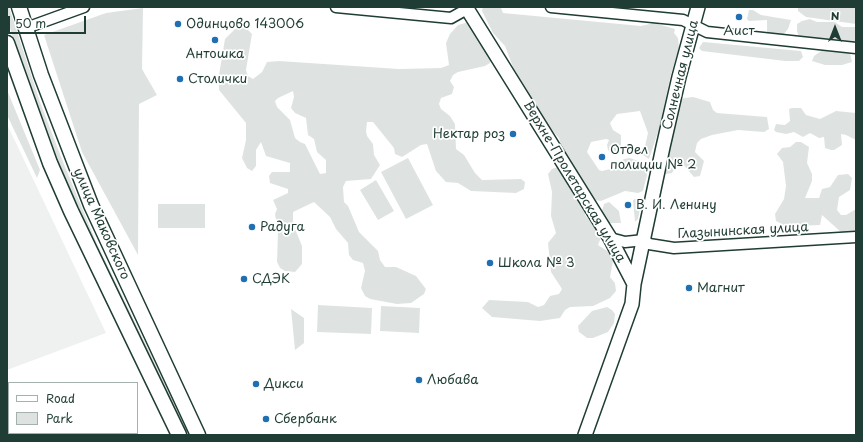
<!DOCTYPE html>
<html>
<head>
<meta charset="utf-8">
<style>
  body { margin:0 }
  #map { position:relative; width:863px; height:442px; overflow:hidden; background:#fff; font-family:"Playpen Sans",sans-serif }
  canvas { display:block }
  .frame { position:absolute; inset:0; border:8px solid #1f3d34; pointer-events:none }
  .legend { position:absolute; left:8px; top:382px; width:130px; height:52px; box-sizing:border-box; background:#fff; border:1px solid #a5b1ae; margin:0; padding:5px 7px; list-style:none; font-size:12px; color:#1f3d34 }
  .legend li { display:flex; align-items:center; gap:8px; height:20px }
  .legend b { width:20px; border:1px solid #a5b1ae }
  .north { position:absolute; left:815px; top:8px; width:40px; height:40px; -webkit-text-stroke:3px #fff; paint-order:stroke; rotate:0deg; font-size:11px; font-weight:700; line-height:16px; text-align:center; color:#1f3d34 }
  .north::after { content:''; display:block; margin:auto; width:14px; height:18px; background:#1f3d34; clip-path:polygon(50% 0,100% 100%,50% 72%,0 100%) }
  .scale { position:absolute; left:8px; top:16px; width:78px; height:18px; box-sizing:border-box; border:2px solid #1f3d34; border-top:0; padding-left:5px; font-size:12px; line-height:14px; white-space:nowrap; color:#1f3d34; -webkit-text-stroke:3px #fff; paint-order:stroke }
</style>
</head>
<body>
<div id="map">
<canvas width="863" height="442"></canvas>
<div class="frame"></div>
<ul class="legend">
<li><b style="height:5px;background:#fff"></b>Road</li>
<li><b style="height:11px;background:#dee3e2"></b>Park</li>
</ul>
<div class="north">N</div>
<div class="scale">50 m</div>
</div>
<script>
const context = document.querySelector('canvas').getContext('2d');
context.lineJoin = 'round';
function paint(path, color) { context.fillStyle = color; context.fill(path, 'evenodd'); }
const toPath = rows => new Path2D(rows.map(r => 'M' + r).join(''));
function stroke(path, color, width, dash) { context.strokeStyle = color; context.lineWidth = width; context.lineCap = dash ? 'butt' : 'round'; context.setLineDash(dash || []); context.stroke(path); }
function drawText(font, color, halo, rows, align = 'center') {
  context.font = font + ' "Playpen Sans",sans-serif'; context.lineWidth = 3.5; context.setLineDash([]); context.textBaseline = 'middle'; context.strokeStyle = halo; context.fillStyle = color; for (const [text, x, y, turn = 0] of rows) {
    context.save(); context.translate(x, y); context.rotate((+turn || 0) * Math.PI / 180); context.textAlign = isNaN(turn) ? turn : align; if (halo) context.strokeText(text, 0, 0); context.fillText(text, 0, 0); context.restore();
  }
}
paint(toPath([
  [7,124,106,333,7,370]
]), '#eef1f0');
paint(toPath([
  [7,7,9,7,40,102,63,162,97,244,190,435,184,435,93,248,57,164,35,104,7,19],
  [483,7,501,8,503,13,641,26,654,23,675,29,674,33,678,38,679,48,671,74,659,129,649,159,643,155,648,133,640,111,617,114,610,123,613,130,621,135,621,149,617,152,611,153,608,150,607,145,609,140,606,139,591,142,587,152,599,170,602,171,614,168,624,159,630,158,638,161,641,167,645,169,647,175,643,191,638,193,625,191,601,201,593,200,562,148,559,138,549,127,513,67,505,46,493,33,482,11],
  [798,7,856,7,856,24,806,17,798,11],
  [143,8,142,69,157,95,139,104,138,255,82,152,44,35,106,13],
  [749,10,753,10,761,15,791,20,788,29,783,35,767,36,767,20,749,21,747,19],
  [810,19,817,22,835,22,842,27,856,27,856,44,799,37,797,31,797,24,802,21],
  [469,22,492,57,490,63,485,66,458,72,453,75,450,81,454,87,452,94,441,98,439,104,441,109,450,116,455,124,456,149,464,155,475,173,482,180,521,179,525,182,524,189,516,193,471,191,458,183,446,182,436,171,427,144,421,145,402,157,395,154,394,148,373,122,367,122,366,131,367,136,373,144,374,155,380,165,371,179,346,181,343,187,344,202,348,206,359,232,378,251,380,260,385,267,396,267,416,276,426,289,424,294,411,303,397,304,370,299,365,296,361,288,365,271,363,263,353,260,349,255,348,243,336,229,330,217,314,202,293,212,293,224,302,246,302,264,295,272,285,271,280,268,277,262,278,231,275,214,277,209,273,200,288,193,288,189,270,183,269,176,272,172,290,172,290,163,266,156,261,142,256,150,256,166,252,171,247,168,242,158,246,140,246,123,219,90,219,75,225,39,235,29,241,27,248,30,252,34,246,70,248,76,253,79,262,72,267,62,279,61,399,69,441,68,449,65,446,43,450,34,458,25],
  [293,91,294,97,291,108,295,113,306,118,308,135,314,139,317,152,326,160,326,173,320,174,305,144,300,142,295,138,290,120,277,107,275,101,278,98],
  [703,42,801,51,803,57,799,61,785,61,702,51,699,48],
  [824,49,850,53,852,62,842,65,825,65,812,61,814,56],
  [7,90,40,170,37,178,7,115],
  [693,97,710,102,713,110,717,113,767,117,769,129,764,132,738,130,712,135,701,139,697,143,695,152,704,161,700,176,694,177,681,162,678,163,672,173,660,175,679,101,684,98],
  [792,108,801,108,806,115,820,119,836,111,856,113,856,140,846,135,841,134,842,145,834,150,831,150,825,148,824,137,819,138,810,133,803,137,794,132,786,134,776,132,774,130,776,124,785,125,790,121,789,109],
  [796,142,801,142,809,147,807,163,812,174,812,181,805,198,819,198,822,189,830,187,838,175,848,174,852,178,850,190,839,197,837,210,841,215,846,215,856,209,856,235,842,233,822,215,820,225,796,226,796,223,788,227,776,221,775,214,784,199,786,186,783,162,777,154,782,148,790,147],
  [408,158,433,205,406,219,381,172],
  [558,167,562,171,586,209,585,215,602,235,598,245,610,253,613,261,610,277,615,283,616,291,610,298,593,306,570,307,565,310,560,318,540,321,492,317,482,308,489,300,528,302,538,307,544,305,550,296,559,294,562,289,551,272,548,243,556,233,551,216,552,192,548,174,552,169],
  [376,180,394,211,378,220,360,190],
  [640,197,642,199,638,219,635,222,633,200],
  [609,202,619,211,621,223,608,223,601,214,604,204],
  [158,204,205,204,205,228,158,228],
  [318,305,372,308,371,334,317,332],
  [381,306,420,308,419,333,380,331],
  [607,307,612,310,615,314,614,323,608,332,593,338,587,338,579,332,578,326,592,311],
  [291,309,304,318,304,343,295,350]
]), '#dee3e2');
const minor = toPath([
  [336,7,451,18,467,9],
  [551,7,683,20,707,32,856,48],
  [26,28,84,7],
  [610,238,625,242,644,240,649,244,674,248,856,237]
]);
const tertiary = toPath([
  [466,7,610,238,634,284],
  [585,435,632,304,634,284,663,147,679,77,698,7]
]);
const secondary = toPath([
  [19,7,41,75,91,205,198,435],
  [7,43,50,163,71,211,179,435]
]);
stroke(minor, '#1f3d34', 13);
stroke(tertiary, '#1f3d34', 16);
stroke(secondary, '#1f3d34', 17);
stroke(minor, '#fff', 10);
stroke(tertiary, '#fff', 13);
stroke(secondary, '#fff', 14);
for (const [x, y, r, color] of [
  [739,17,4,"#1f6fb2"],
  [178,24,4,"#1f6fb2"],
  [215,40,4,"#1f6fb2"],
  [180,79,4,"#1f6fb2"],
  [513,134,4,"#1f6fb2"],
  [602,157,4,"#1f6fb2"],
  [628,205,4,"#1f6fb2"],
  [252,227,4,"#1f6fb2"],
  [490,263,4,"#1f6fb2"],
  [244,279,4,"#1f6fb2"],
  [689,288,4,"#1f6fb2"],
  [419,380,4,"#1f6fb2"],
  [256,384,4,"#1f6fb2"],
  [266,419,4,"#1f6fb2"]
]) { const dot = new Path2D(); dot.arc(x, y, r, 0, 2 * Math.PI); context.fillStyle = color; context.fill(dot); stroke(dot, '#fff', 1.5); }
drawText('13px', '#1f3d34', '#fff', [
  ["Одинцово 143006",186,24],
  ["Аист",739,31,"center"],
  ["Антошка",215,54,"center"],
  ["Столички",188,79],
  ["Нектар роз",505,134,"right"],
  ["Отдел",610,150],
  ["полиции № 2",610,165],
  ["В. И. Ленину",636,205],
  ["Радуга",260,227],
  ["Школа № 3",498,263],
  ["СДЭК",252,279],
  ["Магнит",697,288],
  ["Любава",427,380],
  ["Дикси",264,384],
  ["Сбербанк",274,419]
], 'left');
drawText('13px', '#1f3d34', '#fff', [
  ["Солнечная улица",681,75,-76],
  ["Верхне-Пролетарская улица",574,182,59],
  ["улица Маковского",101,224,66],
  ["Глазынинская улица",743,231,-3]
]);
</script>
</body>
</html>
